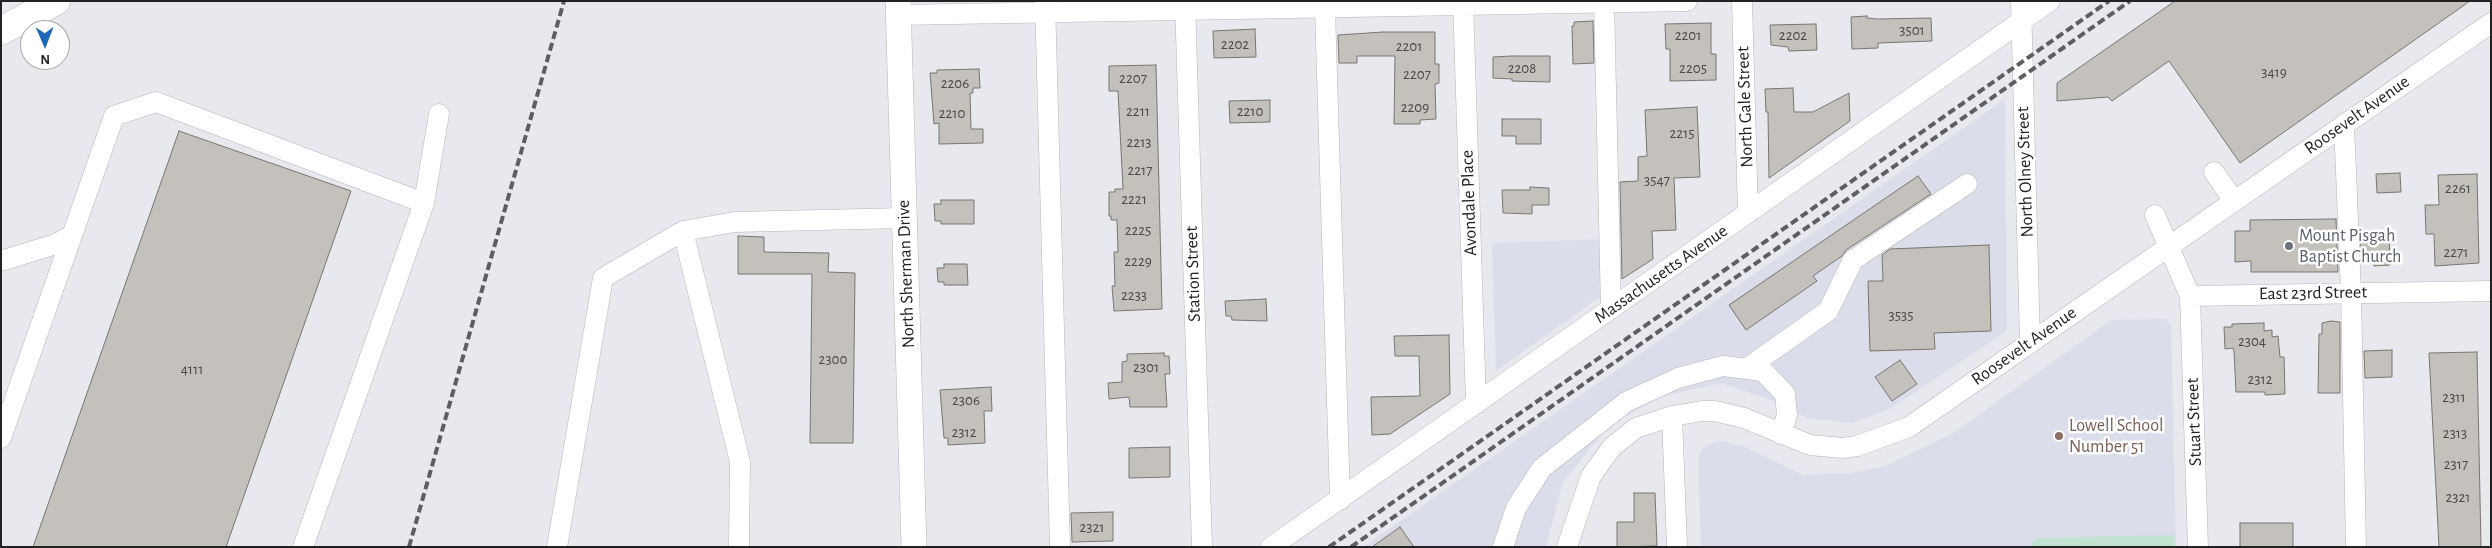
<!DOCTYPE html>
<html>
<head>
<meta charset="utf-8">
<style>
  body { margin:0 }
  #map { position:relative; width:2492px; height:548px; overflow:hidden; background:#e8e9ef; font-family:"Alegreya Sans",sans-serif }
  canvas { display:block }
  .frame { position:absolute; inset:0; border:2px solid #222224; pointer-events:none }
  .north { position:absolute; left:20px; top:20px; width:50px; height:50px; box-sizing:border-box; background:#fff; border:1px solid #a7a7a7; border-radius:50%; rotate:179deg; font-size:14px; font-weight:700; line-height:20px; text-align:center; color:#222224 }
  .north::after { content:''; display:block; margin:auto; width:18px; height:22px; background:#1c68b7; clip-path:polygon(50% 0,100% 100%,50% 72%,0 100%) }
</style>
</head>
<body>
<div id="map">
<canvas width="2492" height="548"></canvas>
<div class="frame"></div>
<div class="north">N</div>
</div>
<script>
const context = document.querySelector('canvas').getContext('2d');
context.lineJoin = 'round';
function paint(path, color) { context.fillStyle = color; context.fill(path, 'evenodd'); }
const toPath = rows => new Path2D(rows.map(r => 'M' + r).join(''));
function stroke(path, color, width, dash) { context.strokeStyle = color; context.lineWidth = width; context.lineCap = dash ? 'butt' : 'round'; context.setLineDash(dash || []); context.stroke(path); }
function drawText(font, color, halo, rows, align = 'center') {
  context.font = font + ' "Alegreya Sans",sans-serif'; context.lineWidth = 5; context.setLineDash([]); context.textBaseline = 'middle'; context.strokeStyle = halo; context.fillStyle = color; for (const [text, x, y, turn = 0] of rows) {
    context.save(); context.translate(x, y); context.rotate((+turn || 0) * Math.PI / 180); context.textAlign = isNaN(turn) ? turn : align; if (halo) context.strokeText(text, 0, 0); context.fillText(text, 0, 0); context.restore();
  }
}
paint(toPath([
  [2005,99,2007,331,1890,409,1851,423,1807,418,1768,399,1721,383,1663,396,1610,424,1563,482,1546,547,1363,547],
  [1605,239,1606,293,1496,371,1492,243],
  [2166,319,2171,324,2176,547,1701,547,1698,458,1702,449,1712,443,1722,441,1745,447,1803,475,1851,473,1885,466,1955,432,2111,320]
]), '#dbddea');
paint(toPath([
  [2174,535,2175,547,2032,547,2032,543,2039,538]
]), '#c2e2d2');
const building = toPath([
  [2175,1,2470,1,2240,163,2169,61,2112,101,2108,97,2057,101,2057,83,2175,1],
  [1867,16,1867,18,1877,19,1931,18,1932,41,1878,43,1878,48,1852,49,1851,17,1867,16],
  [1593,21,1594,63,1573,64,1572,26,1574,26,1574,22,1593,21],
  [1711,23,1711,54,1716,54,1716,80,1670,81,1670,49,1666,49,1665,24,1711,23],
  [1816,24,1817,50,1789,51,1788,47,1771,45,1770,25,1816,24],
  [1255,29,1256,57,1214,58,1213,31,1255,29],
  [1383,32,1435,32,1435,64,1439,64,1439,83,1435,84,1436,119,1420,120,1420,124,1394,124,1395,56,1357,56,1357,63,1339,63,1338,35,1383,32],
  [1512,56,1550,56,1550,82,1512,81,1512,79,1493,78,1493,57,1512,56],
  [1156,65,1162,309,1114,311,1112,286,1115,286,1114,252,1118,252,1117,220,1111,220,1111,216,1109,216,1109,192,1115,192,1115,189,1123,189,1118,91,1109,91,1109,66,1156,65],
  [979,69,980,88,973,88,973,93,970,93,971,129,983,129,983,143,939,144,939,123,934,124,930,73,937,73,937,70,979,69],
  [1793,88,1794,112,1813,112,1849,93,1850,121,1769,178,1768,112,1766,112,1765,89,1793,88],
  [1270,100,1270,122,1230,123,1229,101,1270,100],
  [1697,107,1700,177,1674,178,1676,230,1652,231,1653,259,1622,279,1620,182,1638,181,1638,157,1647,156,1645,110,1697,107],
  [1502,119,1541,119,1541,144,1516,144,1516,136,1502,136,1502,119],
  [179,131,351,191,226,547,33,547,179,131],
  [2400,173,2401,192,2377,193,2376,174,2400,173],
  [2477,174,2479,263,2435,266,2434,234,2426,234,2425,205,2439,205,2438,175,2477,174],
  [1918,176,1931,194,1846,250,1842,256,1813,276,1817,281,1746,330,1729,305,1918,176],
  [1530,187,1549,188,1549,205,1532,205,1532,214,1503,213,1502,190,1530,190,1530,187],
  [941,200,974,200,974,224,941,224,941,221,935,221,934,204,941,204,941,200],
  [2336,219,2338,272,2251,272,2251,261,2235,262,2235,231,2250,231,2250,220,2336,219],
  [2389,233,2390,265,2374,266,2374,260,2362,260,2360,234,2389,233],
  [738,236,764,237,764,252,829,253,828,272,855,273,853,443,810,443,812,274,738,274,738,236],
  [1989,245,1991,331,1934,333,1935,349,1870,351,1868,281,1883,281,1882,255,1890,249,1989,245],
  [944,264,967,264,968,285,944,285,944,282,938,282,937,268,944,268,944,264],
  [1266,299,1267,321,1232,320,1231,316,1226,316,1225,301,1266,299],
  [2331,321,2340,322,2340,393,2318,393,2319,334,2322,334,2322,323,2331,321],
  [2264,323,2264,331,2272,330,2272,337,2278,336,2280,357,2284,357,2285,394,2265,395,2265,392,2236,392,2234,352,2233,348,2225,349,2224,327,2232,327,2232,324,2264,323],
  [1449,335,1450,394,1390,434,1372,435,1371,397,1420,396,1419,356,1395,356,1394,336,1449,335],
  [2392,350,2392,377,2365,378,2364,351,2392,350],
  [2477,352,2481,547,2439,547,2429,353,2477,352],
  [1164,353,1164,356,1169,356,1170,374,1165,374,1167,407,1130,407,1129,397,1109,399,1108,383,1122,382,1122,362,1127,361,1127,354,1164,353],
  [1900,360,1917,384,1892,401,1875,377,1900,360],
  [991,387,992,411,984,411,985,443,948,445,948,438,944,438,940,390,991,387],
  [1170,447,1170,477,1129,478,1129,448,1170,447],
  [1634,493,1655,493,1657,546,1617,547,1617,522,1634,522,1634,493],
  [1113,512,1113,541,1072,542,1071,513,1113,512],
  [2240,523,2293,523,2293,547,2240,547,2240,523],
  [1400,527,1414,547,1372,547,1400,527]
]);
paint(building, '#c4c0bb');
stroke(building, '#797571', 1);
const minor = toPath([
  [1045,1,1060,547],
  [1185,1,1202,547],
  [1463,1,1476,404],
  [1604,1,1611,309],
  [1742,1,1748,213],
  [2021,1,2030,343],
  [1325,9,1340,500],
  [898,15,1687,1],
  [2344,124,2351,292,2356,547],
  [2214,172,2234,201],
  [424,203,439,114],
  [2155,215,2190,296,2491,291],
  [683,231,740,462,739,547],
  [1,261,56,244,72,235],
  [2190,296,2198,547],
  [1746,369,1828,311,1853,260,1967,184],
  [1672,416,1677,547],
  [1,438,114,116,156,102,424,203,303,547],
  [557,547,603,278,683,231,735,222,904,218],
  [1271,547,2050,1],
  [1503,547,1516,508,1542,468,1626,402,1678,378,1723,366,1763,371,1785,394,1787,415,1781,434],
  [1567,547,1591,476,1612,447,1636,428,1672,416,1703,411,1715,411,1744,418,1810,445,1843,448,1857,446,1909,427,2491,23]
]);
const major = toPath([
  [898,1,914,547]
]);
const highway = toPath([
  [1,31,56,1]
]);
stroke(minor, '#b4b5ba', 21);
stroke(major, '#b4b5ba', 26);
stroke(highway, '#b4b5ba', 29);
stroke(minor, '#fff', 20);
stroke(major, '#fff', 25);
stroke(highway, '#fff', 28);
stroke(toPath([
  [409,547,564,1],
  [1329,547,2109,1],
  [1351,547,2130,1]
]), '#5d5e61', 4, [8, 4]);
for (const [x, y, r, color] of [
  [2289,246,5,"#6b7280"],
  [2059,436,5,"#8d6e63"]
]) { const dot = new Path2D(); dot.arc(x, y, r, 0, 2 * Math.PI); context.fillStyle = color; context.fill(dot); stroke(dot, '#fff', 2); }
drawText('15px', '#4a4a4a', null, [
  ["3501",1912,30],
  ["2201",1688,35],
  ["2202",1793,35],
  ["2202",1235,44],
  ["2201",1409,46],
  ["2208",1522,68],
  ["2205",1693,68],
  ["3419",2274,72],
  ["2207",1417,74],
  ["2207",1133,78],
  ["2206",955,83],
  ["2209",1415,107],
  ["2211",1138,111],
  ["2210",1250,111],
  ["2210",952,113],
  ["2215",1682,133],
  ["2213",1139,142],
  ["2217",1140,170],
  ["3547",1657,180],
  ["2261",2458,188],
  ["2221",1134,199],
  ["2225",1138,230],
  ["2271",2456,252],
  ["2229",1138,261],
  ["2233",1134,295],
  ["3535",1901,315],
  ["2304",2252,341],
  ["2300",833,359],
  ["2301",1146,367],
  ["4111",192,369],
  ["2312",2260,379],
  ["2311",2454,397],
  ["2306",966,400],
  ["2312",964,432],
  ["2313",2455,433],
  ["2317",2456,464],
  ["2321",2458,497],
  ["2321",1092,527]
]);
drawText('18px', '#222224', '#fff', [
  ["North Gale Street",1745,107,-92],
  ["Roosevelt Avenue",2357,115,-35],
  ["North Olney Street",2025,172,-92],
  ["Avondale Place",1469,203,-92],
  ["North Sherman Drive",906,274,-92],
  ["Station Street",1193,274,-92],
  ["Massachusetts Avenue",1661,274,-35],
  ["East 23rd Street",2313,293,-1],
  ["Roosevelt Avenue",2024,346,-35],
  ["Stuart Street",2194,422,-92]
]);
drawText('18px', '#5b616d', '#fff', [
  ["Mount Pisgah",2299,236],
  ["Baptist Church",2299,257]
], 'left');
drawText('18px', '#785e54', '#fff', [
  ["Lowell School",2069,426],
  ["Number 51",2069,447]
], 'left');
</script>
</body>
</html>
